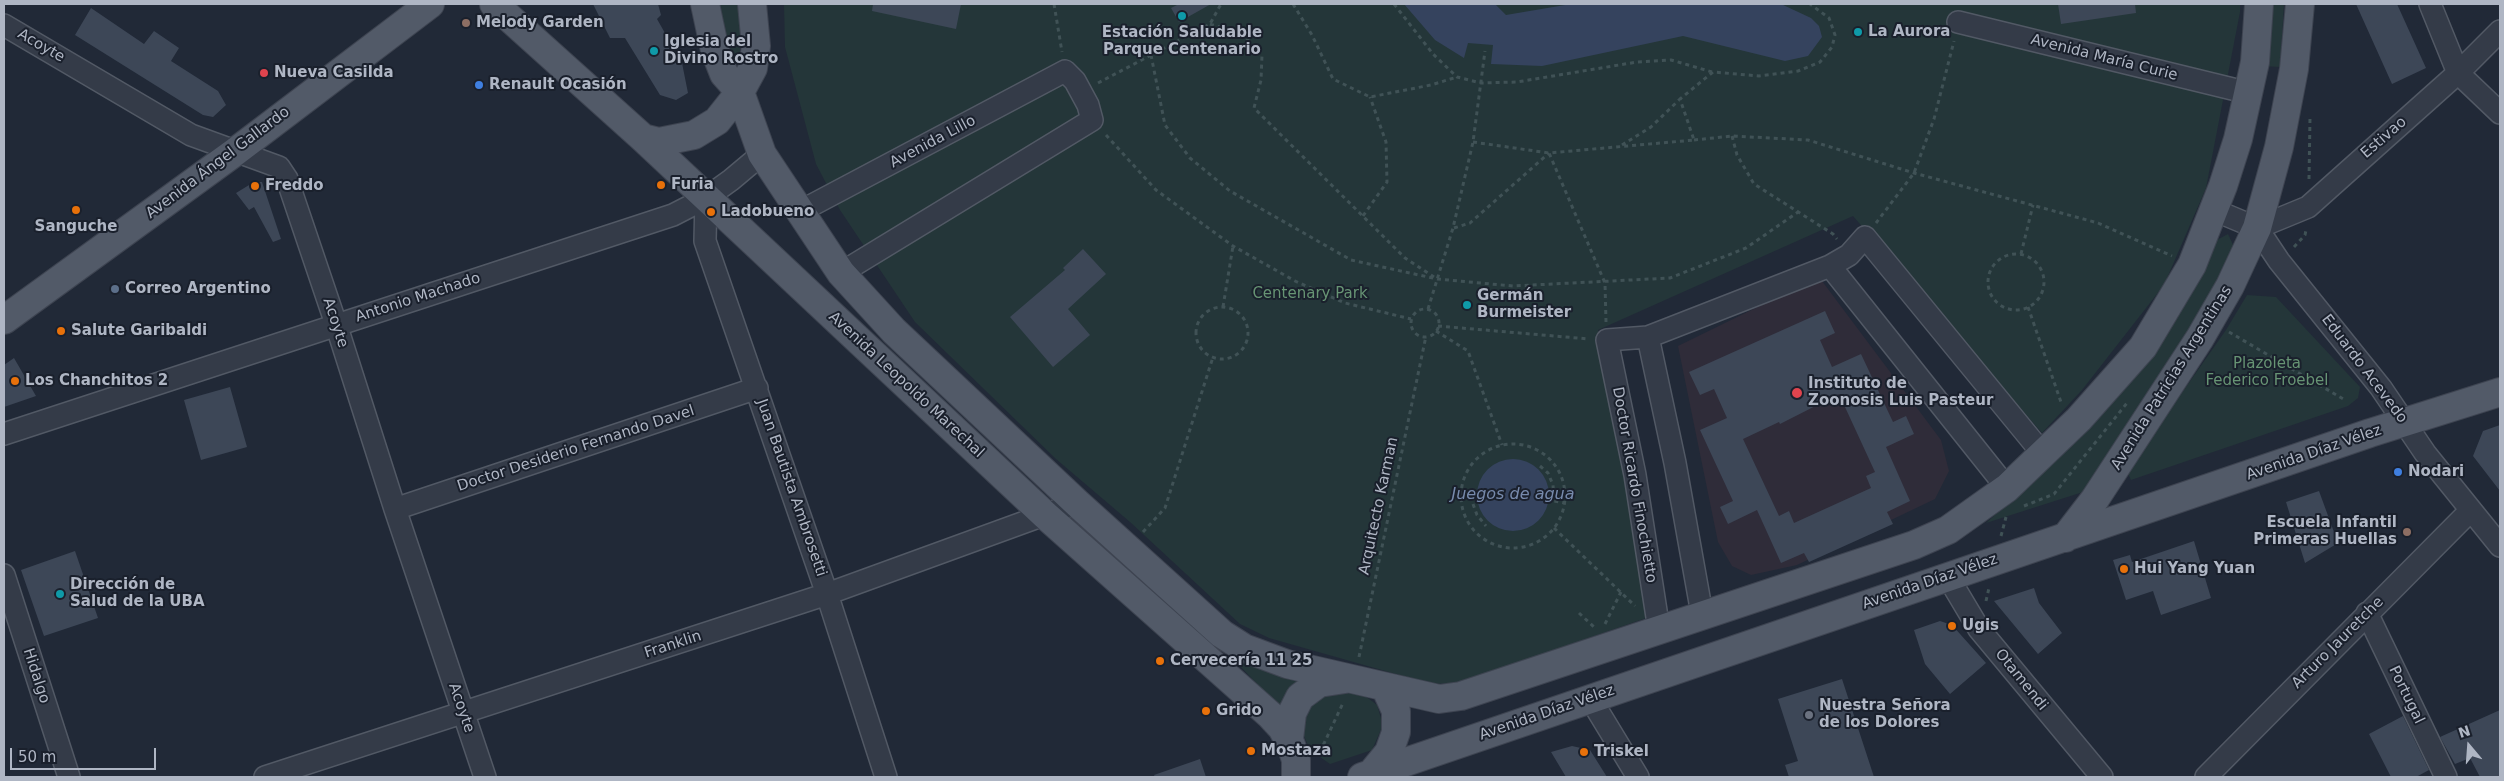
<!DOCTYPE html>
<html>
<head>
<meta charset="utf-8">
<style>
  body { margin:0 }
  #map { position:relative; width:2504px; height:781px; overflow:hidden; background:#212937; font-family:"DejaVu Sans",sans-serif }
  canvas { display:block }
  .frame { position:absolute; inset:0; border:5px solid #afb6c4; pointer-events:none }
  .north { position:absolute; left:2444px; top:721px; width:50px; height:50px; -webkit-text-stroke:4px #1a202c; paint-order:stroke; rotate:342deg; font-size:14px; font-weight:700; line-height:20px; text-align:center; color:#afb6c4 }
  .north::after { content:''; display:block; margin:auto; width:18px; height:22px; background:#afb6c4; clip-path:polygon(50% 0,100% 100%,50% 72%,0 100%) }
  .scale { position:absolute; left:10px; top:748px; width:146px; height:22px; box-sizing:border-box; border:2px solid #afb6c4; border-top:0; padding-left:6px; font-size:15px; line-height:18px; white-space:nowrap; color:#afb6c4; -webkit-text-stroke:4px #1a202c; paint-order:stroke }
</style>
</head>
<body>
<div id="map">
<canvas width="2504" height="781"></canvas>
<div class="frame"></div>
<div class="north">N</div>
<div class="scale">50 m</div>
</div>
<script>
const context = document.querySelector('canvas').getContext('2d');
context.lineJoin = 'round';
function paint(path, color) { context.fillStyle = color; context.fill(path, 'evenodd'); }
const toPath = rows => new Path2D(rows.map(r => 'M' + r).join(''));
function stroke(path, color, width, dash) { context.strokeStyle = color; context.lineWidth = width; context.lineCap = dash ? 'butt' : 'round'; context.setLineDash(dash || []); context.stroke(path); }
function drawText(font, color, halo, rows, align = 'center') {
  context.font = font + ' "DejaVu Sans",sans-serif'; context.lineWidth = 4; context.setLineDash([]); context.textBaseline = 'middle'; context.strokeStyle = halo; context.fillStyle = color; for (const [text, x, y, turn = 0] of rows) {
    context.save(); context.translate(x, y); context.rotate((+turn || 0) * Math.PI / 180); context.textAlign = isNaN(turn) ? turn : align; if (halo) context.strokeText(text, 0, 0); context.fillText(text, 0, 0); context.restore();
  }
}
paint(toPath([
  [1819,277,1941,440,1949,471,1935,499,1797,565,1751,575,1732,566,1718,542,1678,346]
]), '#2f2c39');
paint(toPath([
  [717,4,741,4,743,25,740,52,733,55,726,51],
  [784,4,2240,4,2240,12,2206,188,2164,285,2082,390,2042,433,1853,216,1598,330,1652,616,1459,683,1431,684,1269,638,1240,624,1130,522,1056,459,915,322,840,210,816,164,785,47],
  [2266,4,2284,4,2280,67,2262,66],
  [2228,234,2235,249,2197,325,2100,474,2083,492,1986,523,2064,453,2105,411,2142,366,2175,322,2200,275,2213,242],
  [2247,295,2276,297,2360,387,2358,398,2348,406,2131,480,2127,471,2226,330],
  [1224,649,1300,680,1282,709,1259,686],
  [1340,690,1364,695,1377,705,1383,725,1372,750,1330,764,1310,750,1301,729,1306,710,1321,696]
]), '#243639');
paint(toPath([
  [1404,4,1495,4,1506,15,1571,4,1781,4,1811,18,1819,26,1822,37,1808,56,1785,61,1683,36,1542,66,1491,64,1493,45,1468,43,1464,58,1435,40],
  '1477 495a36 36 0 1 1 72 0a36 36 0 1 1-72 0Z'
]), '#35435e');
paint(toPath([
  [593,4,658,4,661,15,657,19,682,63,688,93,676,100,660,95,625,38,610,38],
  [873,4,961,4,956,29,872,11],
  [1179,4,1211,4,1179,22,1171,8],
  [2058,4,2135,4,2136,13,2061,24],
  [2356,4,2397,4,2426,68,2392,84],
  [91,8,144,44,154,31,179,48,171,61,218,91,226,105,213,117,203,115,75,35],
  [254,182,262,182,281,239,273,242,254,207,249,210,236,193],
  [1083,249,1106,274,1068,309,1090,335,1053,367,1010,317,1065,270,1063,268],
  [1825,311,1835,333,1820,340,1832,367,1861,354,1893,422,1906,416,1914,434,1886,447,1910,501,1887,512,1893,524,1809,562,1804,553,1781,563,1757,510,1728,524,1720,507,1733,501,1700,430,1727,418,1714,389,1700,395,1689,372],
  [1839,394,1875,472,1866,476,1871,488,1794,523,1789,511,1779,516,1743,439,1779,422,1780,424],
  [14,358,36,396,4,407,4,365],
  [230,387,247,447,201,460,184,400],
  [2500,425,2500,491,2473,456,2483,431],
  [2319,491,2338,543,2305,563,2286,502],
  [2194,541,2211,598,2161,615,2153,591,2126,600,2113,560,2130,555,2132,562],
  [75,551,98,618,44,636,21,570],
  [2034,588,2039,603,2062,633,2038,654,1994,601],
  [1940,621,1952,625,1986,663,1950,694,1925,664,1914,630],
  [1842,679,1874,777,1789,777,1785,765,1798,761,1778,699],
  [2500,710,2500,777,2480,777,2470,758,2455,764,2440,737],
  [2403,716,2429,770,2416,777,2391,777,2369,734],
  [1572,746,1590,750,1607,777,1566,777,1551,752],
  [1200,759,1206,777,1155,777,1154,775]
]), '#3d4757');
const minor = toPath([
  [2430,4,2458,73,2500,113],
  [1958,22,2249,93],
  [4,25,191,135,279,167,287,179,336,324,395,509,485,777],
  [706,198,705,241,827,594,886,777],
  [2214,210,2257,228,2279,261,2381,388,2425,453,2500,546],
  [799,212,1065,71,1075,81,1088,105,1092,120,841,273],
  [2257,228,2308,207,2458,73,2500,31],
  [1830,266,2007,488],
  [1648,337,1675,463,1702,614],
  [4,434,673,215,706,198,731,180,762,154],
  [395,509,757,388],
  [4,575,69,777],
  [1948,577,1979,629,2102,777],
  [2367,613,2446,777],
  [1659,630,1635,475,1607,340,1648,337,1830,266,1849,255,1865,237,2043,454],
  [1590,698,1638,777],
  [265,777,827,594,1077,503],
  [2206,777,2471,510]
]);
const major = toPath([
  [494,4,643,138,1045,515,1270,715,1282,728,1291,745,1296,760,1296,777],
  [705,4,715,51,724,74,740,92,762,154,841,273,894,331,1077,503,1222,634,1244,648,1287,664,1439,699,1461,696,1914,545,1948,530,2007,488,2079,419,2143,347,2192,265,2223,186,2238,139,2255,62,2259,4],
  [643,138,659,142,694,135,717,121,740,92,753,68,756,46,752,4],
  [4,320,235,152,430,4],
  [2065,538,2095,499,2200,338,2230,286,2257,228,2279,147,2294,69,2300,4],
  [1289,739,1292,713,1300,697,1319,683,1345,679],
  [1371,774,1389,752,1396,732,1396,711,1386,689],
  [1362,777,2370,433,2500,392]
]);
stroke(minor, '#525965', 24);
stroke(major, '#3e4451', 30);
stroke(toPath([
  [1054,4,1062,52],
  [1293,4,1312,35,1333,79,1370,97,1431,85,1457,77],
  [1394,4,1433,54,1457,77,1481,83,1517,82,1637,62,1671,60,1712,72],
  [1210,24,1243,35,1262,55,1261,80,1254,108,1405,258,1434,277],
  [1151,55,1165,125,1190,158,1230,191,1351,260,1437,279,1513,286,1670,278,1746,248,1798,212],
  [1098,83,1210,24,1221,4],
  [1106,135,1156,190,1233,246,1295,281,1345,303,1411,319],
  [1732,136,1737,155,1754,184,1833,234,1837,239],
  [1694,140,1732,136,1808,140,1914,173,2098,223,2172,256],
  [1473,142,1549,153],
  [1622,145,1651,127,1680,99],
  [2309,179,2310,118],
  [1363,216,1387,182,1386,142,1370,97],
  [1876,223,1914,173,1934,119,1954,41],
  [1454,228,1470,223,1549,153],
  [2294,247,2305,235,2306,230],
  [2021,254,2033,205],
  '1988 282a28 28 0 1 1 56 0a28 28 0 1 1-56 0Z',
  [1223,307,1233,246],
  [2028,307,2062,405],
  '1196 333a26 26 0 1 1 52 0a26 26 0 1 1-52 0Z',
  [1428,309,1453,228,1473,142,1485,51],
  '1411 323a14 14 0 1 1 28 0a14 14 0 1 1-28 0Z',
  [1606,322,1605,283,1549,153,1694,140,1680,99,1713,72,1759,76,1798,71,1820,62,1832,47,1835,35,1829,18,1810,4],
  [1438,326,1589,339],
  [1436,331,1468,351,1502,445],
  [2229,332,2345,400],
  '1461 496a52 52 0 1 1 104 0a52 52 0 1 1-104 0Z',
  [1540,466,1548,473,1553,485,1554,501,1565,503],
  [1461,492,1473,492,1473,504,1477,515,1486,526],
  [2024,506,2054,494,2127,403],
  [1554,528,1635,606],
  [1143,532,1165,508,1213,357],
  [2001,536,2006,517],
  [1986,601,1989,588],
  [1579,613,1595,628],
  [1605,624,1621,592],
  [1359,657,1426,336],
  [1320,752,1343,703]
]), '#405256', 3, [4, 4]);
stroke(minor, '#343b48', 21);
stroke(major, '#525a68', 28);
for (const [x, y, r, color] of [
  [1182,16,5,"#0f9aa8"],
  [466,23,5,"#8d6e63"],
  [1858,32,5,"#0f9aa8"],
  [654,51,5,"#0f9aa8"],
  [264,73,5,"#e0444e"],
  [479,85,5,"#3f7fe0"],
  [661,185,5,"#e8710a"],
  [255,186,5,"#e8710a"],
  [76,210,5,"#e8710a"],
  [711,212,5,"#e8710a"],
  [115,289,5,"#5c6f8a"],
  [1467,305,5,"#0f9aa8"],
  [61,331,5,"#e8710a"],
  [15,381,5,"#e8710a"],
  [1797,393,6,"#e0444e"],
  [2398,472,5,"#3f7fe0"],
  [2407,532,5,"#8d6e63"],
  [2124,569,5,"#e8710a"],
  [60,594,5,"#0f9aa8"],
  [1952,626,5,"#e8710a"],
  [1160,661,5,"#e8710a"],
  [1206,711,5,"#e8710a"],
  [1809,715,5,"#6b7280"],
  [1251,751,5,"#e8710a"],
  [1584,752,5,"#e8710a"]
]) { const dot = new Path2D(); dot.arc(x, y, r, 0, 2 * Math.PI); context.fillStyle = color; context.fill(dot); stroke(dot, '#1a202c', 2); }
drawText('bold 15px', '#afb6c4', '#1a202c', [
  ["Melody Garden",476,23],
  ["La Aurora",1868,32],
  ["Estación Saludable",1182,33,"center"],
  ["Parque Centenario",1182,50,"center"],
  ["Iglesia del",664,42],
  ["Divino Rostro",664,59],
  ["Nueva Casilda",274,73],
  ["Renault Ocasión",489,85],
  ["Furia",671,185],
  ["Freddo",265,186],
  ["Ladobueno",721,212],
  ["Sanguche",76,227,"center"],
  ["Correo Argentino",125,289],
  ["Germán",1477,296],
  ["Burmeister",1477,313],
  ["Salute Garibaldi",71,331],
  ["Los Chanchitos 2",25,381],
  ["Instituto de",1808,384],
  ["Zoonosis Luis Pasteur",1808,401],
  ["Nodari",2408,472],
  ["Escuela Infantil",2397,523,"right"],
  ["Primeras Huellas",2397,540,"right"],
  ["Hui Yang Yuan",2134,569],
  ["Dirección de",70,585],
  ["Salud de la UBA",70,602],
  ["Ugis",1962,626],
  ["Cervecería 11 25",1170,661],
  ["Nuestra Señora",1819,706],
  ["de los Dolores",1819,723],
  ["Grido",1216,711],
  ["Mostaza",1261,751],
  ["Triskel",1594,752]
], 'left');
drawText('15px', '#afb6c4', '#1a202c', [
  ["Acoyte",41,46,30],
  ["Avenida María Curie",2104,58,14],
  ["Estivao",2384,138,-41],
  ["Avenida Lillo",933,142,-28],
  ["Avenida Ángel Gallardo",218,163,-37],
  ["Antonio Machado",418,298,-18],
  ["Acoyte",335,323,72],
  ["Eduardo Acevedo",2364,369,53],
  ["Avenida Patricias Argentinas",2172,378,-58],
  ["Avenida Leopoldo Marechal",906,385,43],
  ["Doctor Desiderio Fernando Davel",576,449,-18],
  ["Avenida Díaz Vélez",2314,453,-19],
  ["Doctor Ricardo Finochietto",1634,485,80],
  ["Juan Bautista Ambrosetti",791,488,71],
  ["Arquitecto Karman",1379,506,-78],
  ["Avenida Díaz Vélez",1930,582,-19],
  ["Arturo Jauretche",2338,643,-45],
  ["Franklin",673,645,-18],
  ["Hidalgo",36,676,72],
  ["Otamendi",2021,680,51],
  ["Portugal",2406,695,64],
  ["Acoyte",461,708,71],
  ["Avenida Díaz Vélez",1547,713,-19]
]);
drawText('15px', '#679474', '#1a202c', [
  ["Centenary Park",1310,294],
  ["Plazoleta",2267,364],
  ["Federico Froebel",2267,381]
]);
drawText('italic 16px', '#778aac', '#1a202c', [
  ["Juegos de agua",1513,495]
]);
</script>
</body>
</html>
